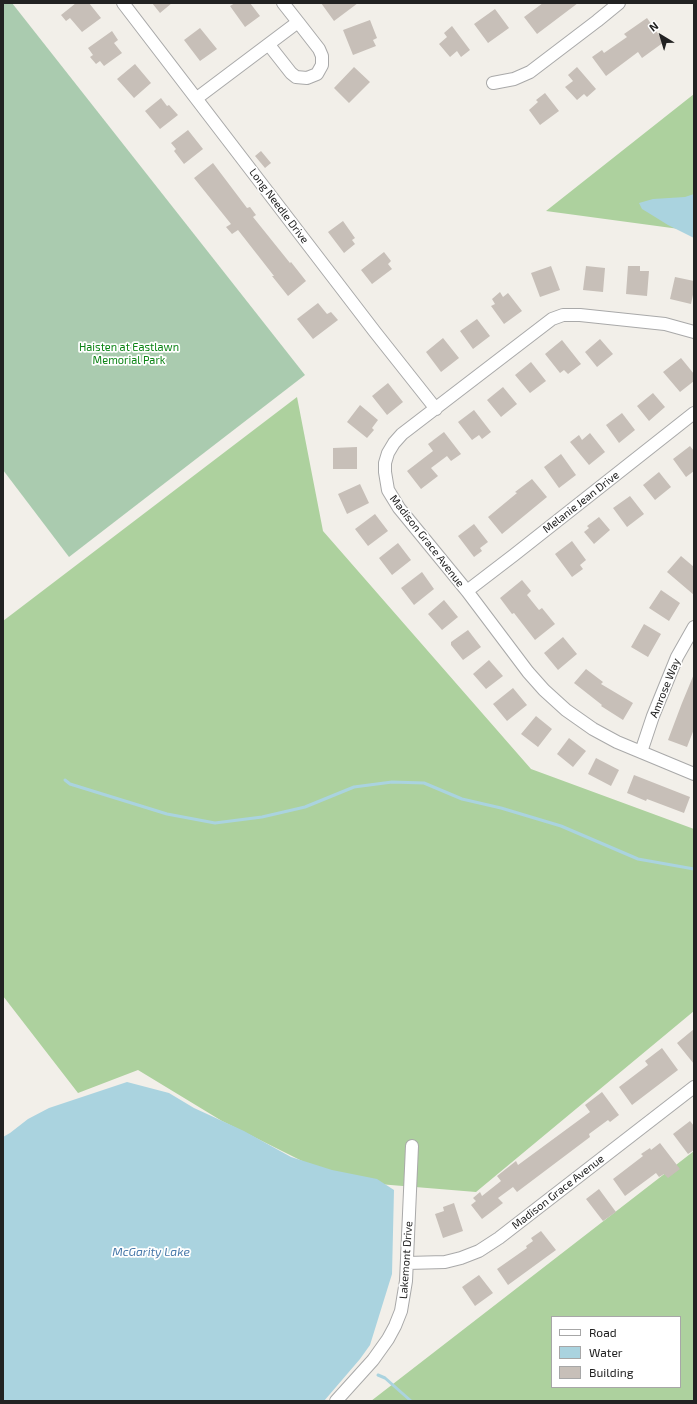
<!DOCTYPE html>
<html>
<head>
<meta charset="utf-8">
<style>
  body { margin:0 }
  #map { position:relative; width:697px; height:1404px; overflow:hidden; background:#f2efe9; font-family:"Exo 2",sans-serif }
  canvas { display:block }
  .frame { position:absolute; inset:0; border:4px solid #222; pointer-events:none }
  .legend { position:absolute; left:551px; top:1316px; width:130px; height:72px; box-sizing:border-box; background:#fff; border:1px solid #a7a7a7; margin:0; padding:5px 7px; list-style:none; font-size:12px; color:#222 }
  .legend li { display:flex; align-items:center; gap:8px; height:20px }
  .legend b { width:20px; border:1px solid #a7a7a7 }
  .north { position:absolute; left:641px; top:16px; width:40px; height:40px; -webkit-text-stroke:3px #fff; paint-order:stroke; rotate:322deg; font-size:11px; font-weight:700; line-height:16px; text-align:center; color:#222 }
  .north::after { content:''; display:block; margin:auto; width:14px; height:18px; background:#222; clip-path:polygon(50% 0,100% 100%,50% 72%,0 100%) }
</style>
</head>
<body>
<div id="map">
<canvas width="697" height="1404"></canvas>
<div class="frame"></div>
<ul class="legend">
<li><b style="height:5px;background:#fff"></b>Road</li>
<li><b style="height:11px;background:#aad3df"></b>Water</li>
<li><b style="height:11px;background:#c7bfb8"></b>Building</li>
</ul>
<div class="north">N</div>
</div>
<script>
const context = document.querySelector('canvas').getContext('2d');
context.lineJoin = 'round';
function paint(path, color) { context.fillStyle = color; context.fill(path, 'evenodd'); }
const toPath = rows => new Path2D(rows.map(r => 'M' + r).join(''));
function stroke(path, color, width, dash) { context.strokeStyle = color; context.lineWidth = width; context.lineCap = dash ? 'butt' : 'round'; context.setLineDash(dash || []); context.stroke(path); }
function drawText(font, color, halo, rows, align = 'center') {
  context.font = font + ' "Exo 2",sans-serif'; context.lineWidth = 3.5; context.setLineDash([]); context.textBaseline = 'middle'; context.strokeStyle = halo; context.fillStyle = color; for (const [text, x, y, turn = 0] of rows) {
    context.save(); context.translate(x, y); context.rotate((+turn || 0) * Math.PI / 180); context.textAlign = isNaN(turn) ? turn : align; if (halo) context.strokeText(text, 0, 0); context.fillText(text, 0, 0); context.restore();
  }
}
paint(toPath([
  [694,94,694,231,546,211],
  [297,397,323,531,531,769,694,829,694,1011,476,1192,342,1181,222,1121,138,1070,78,1093,3,996,3,621],
  [694,1151,694,1401,371,1401],
  [552,1317,680,1317,680,1387,552,1387]
]), '#add19e');
paint(toPath([
  [3,3,12,3,305,375,69,557,3,470]
]), '#aacbaf');
paint(toPath([
  [694,194,694,238,668,225,647,212,642,209,639,203,653,199,685,197],
  [127,1082,169,1093,194,1108,244,1131,291,1157,332,1170,377,1179,394,1190,392,1274,370,1345,360,1359,324,1401,3,1401,3,1137,10,1133,28,1119,49,1108]
]), '#aad3df');
stroke(toPath([
  [65,780,70,784,167,814,215,823,262,817,305,807,354,787,392,782,424,783,462,799,501,808,561,826,638,859,694,869],
  [378,1375,385,1378,411,1401]
]), '#aad3df', 3);
paint(toPath([
  [76,3,89,3,101,18,82,32,70,18,66,21,61,15],
  [152,3,172,3,160,13],
  [235,3,250,3,260,16,245,27,230,6],
  [321,3,358,3,334,21],
  [543,3,578,3,537,34,524,17],
  [495,9,509,28,488,43,474,24],
  [647,18,664,42,642,58,638,52,606,76,592,57,602,50,604,53,627,37,624,34],
  [370,20,377,38,373,40,376,46,353,55,343,30],
  [452,26,470,50,461,57,457,51,450,57,439,44,447,37,444,33],
  [200,28,217,49,200,61,184,40],
  [112,31,118,40,114,43,122,53,104,66,100,61,96,64,90,57,93,55,88,48],
  [135,64,151,83,134,98,117,79],
  [354,67,370,82,349,103,334,88],
  [577,67,596,89,587,97,584,94,577,100,565,87,573,81,568,75],
  [545,93,559,111,540,125,529,110,538,102,536,100],
  [161,98,167,106,169,105,178,115,160,129,145,111],
  [188,130,203,149,184,164,174,151,176,149,171,143],
  [261,151,271,163,265,168,255,156],
  [213,163,247,208,250,207,256,215,253,217,290,263,291,262,306,281,288,296,272,276,274,276,238,230,232,234,226,227,231,224,194,178],
  [343,221,355,238,352,240,355,244,344,253,328,232],
  [384,252,391,261,388,264,392,269,372,284,361,270],
  [551,266,560,290,540,297,531,273],
  [586,266,605,268,603,292,583,290],
  [628,266,640,266,640,271,649,271,647,296,626,294],
  [675,277,694,281,694,290,691,304,670,299],
  [500,292,503,297,508,293,522,311,504,324,491,306,495,304,492,299],
  [318,303,327,314,331,312,338,320,313,339,297,319],
  [477,319,490,336,473,349,460,331],
  [443,338,459,358,441,372,426,352],
  [600,339,613,354,597,367,585,352],
  [562,340,581,364,568,374,564,370,560,373,545,354],
  [681,358,694,374,694,381,680,392,663,372],
  [531,362,546,381,530,393,515,375],
  [388,383,403,402,387,415,372,396],
  [503,387,517,404,501,417,487,400],
  [653,393,665,407,649,421,637,406],
  [360,405,378,420,372,428,374,430,367,438,347,422],
  [474,410,491,432,482,439,479,435,472,440,458,422],
  [622,413,635,430,619,443,606,425],
  [444,432,461,454,451,461,447,456,431,468,438,476,421,489,407,471,433,451,428,444],
  [590,433,605,452,589,465,570,442,579,435,582,440],
  [690,446,694,451,694,471,686,477,673,459],
  [357,447,357,469,333,469,333,448],
  [561,454,576,475,559,488,544,467],
  [659,472,671,487,655,500,643,485],
  [532,479,547,497,502,534,488,517,517,493,515,492],
  [360,484,369,503,347,514,338,494],
  [630,496,644,514,627,527,613,508],
  [375,514,388,531,368,546,355,529],
  [599,517,610,530,594,544,584,532,589,528,587,526],
  [474,524,488,542,480,548,482,551,474,557,458,536],
  [572,541,586,560,580,565,583,569,572,577,555,554],
  [398,543,411,560,392,575,379,558],
  [681,556,694,567,694,595,667,572],
  [422,572,434,589,414,605,401,588],
  [522,580,531,591,527,595,539,610,542,608,555,624,535,640,514,613,512,614,500,598],
  [661,590,680,603,669,621,649,608],
  [444,600,458,617,442,630,428,614],
  [644,624,661,634,648,657,631,647],
  [468,630,481,647,463,660,451,645,451,642],
  [563,637,577,654,558,670,544,653],
  [489,660,503,676,486,689,473,674],
  [586,669,603,682,601,684,633,703,623,720,601,706,602,705,574,683],
  [694,674,694,729,687,747,668,740,682,703],
  [513,688,527,705,507,721,493,704],
  [536,716,552,729,538,747,521,734],
  [569,738,586,751,573,767,557,754],
  [596,758,619,770,611,786,588,774],
  [634,775,690,797,684,813,647,799,646,801,627,793],
  [694,1029,694,1064,677,1043],
  [662,1048,678,1070,632,1105,619,1087,648,1065,645,1061],
  [602,1092,619,1115,610,1122,608,1120,589,1134,590,1137,517,1192,513,1187,498,1198,503,1203,482,1219,471,1205,476,1201,473,1198,480,1192,482,1196,501,1181,497,1176,516,1161,518,1165,590,1112,585,1105],
  [690,1121,694,1126,694,1150,688,1154,673,1134],
  [660,1143,680,1169,668,1178,664,1174,659,1177,656,1173,625,1196,613,1179,643,1156,641,1154,650,1148,651,1150],
  [599,1189,616,1212,603,1221,586,1199],
  [454,1203,463,1231,443,1238,435,1214,444,1211,443,1207],
  [541,1231,556,1250,508,1285,497,1269,527,1248,526,1246,533,1241,531,1238],
  [479,1275,493,1293,475,1306,462,1287]
]), '#c7bfb8');
const minor = toPath([
  [123,3,375,332,436,409],
  [269,45,291,73,296,77,307,78,317,74,322,65,322,56,319,49,298,22],
  [493,83,514,79,530,72,597,21,619,3],
  [197,98,298,22,283,3],
  [694,332,665,324,580,315,563,315,552,319,402,434,394,443,388,453,385,463,385,472,388,490,399,508,467,591,528,672,544,690,566,710,593,729,617,742,694,774],
  [467,591,514,555,694,413],
  [641,752,653,716,677,657,694,627],
  [407,1263,445,1262,461,1258,479,1251,499,1238,694,1087],
  [336,1401,373,1360,388,1339,395,1326,401,1311,406,1281,412,1146]
]);
stroke(minor, '#a9a9a9', 14);
stroke(minor, '#fff', 12);
drawText('11px', '#222', '#fff', [
  ["Long Needle Drive",279,206,53],
  ["Melanie Jean Drive",581,502,-38],
  ["Madison Grace Avenue",427,541,52],
  ["Amrose Way",665,688,-68],
  ["Madison Grace Avenue",558,1192,-38],
  ["Lakemont Drive",406,1260,-86]
]);
drawText('11px', '#0c8416', '#fff', [
  ["Haisten at Eastlawn",129,347],
  ["Memorial Park",129,360]
]);
drawText('italic 12px', '#4a7aab', '#fff', [
  ["McGarity Lake",151,1252]
]);
</script>
</body>
</html>
